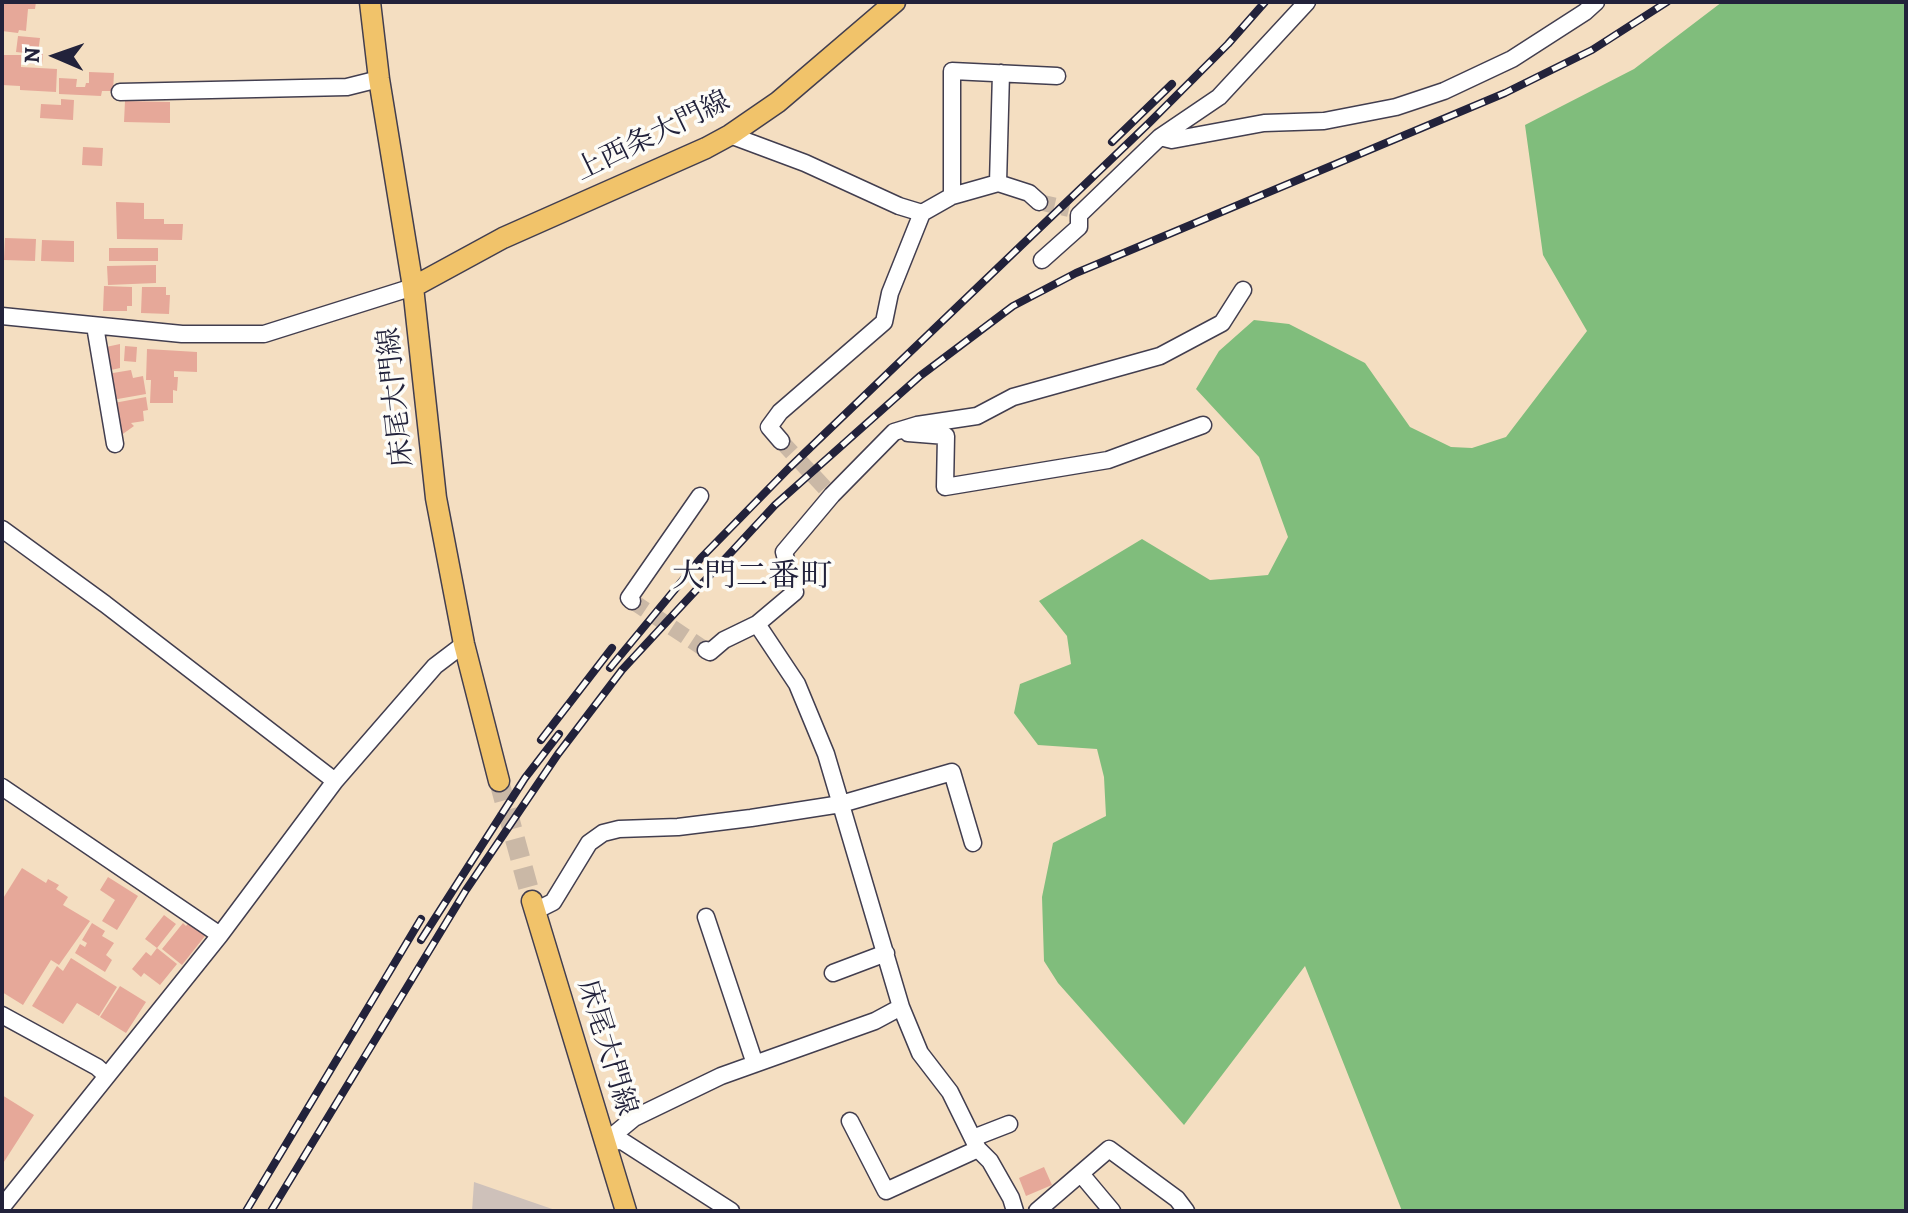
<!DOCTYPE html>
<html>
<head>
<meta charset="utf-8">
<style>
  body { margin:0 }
  #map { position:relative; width:1908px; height:1213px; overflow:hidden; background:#f4dec1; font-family:Alegreya,serif }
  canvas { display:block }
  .frame { position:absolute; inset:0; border:4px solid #22223b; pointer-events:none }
  .north { position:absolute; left:16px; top:16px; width:80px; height:80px; -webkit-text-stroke:6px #fdfcf7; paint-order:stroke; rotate:272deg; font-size:22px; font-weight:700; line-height:32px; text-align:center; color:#22223b }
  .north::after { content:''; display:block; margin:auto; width:28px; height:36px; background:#22223b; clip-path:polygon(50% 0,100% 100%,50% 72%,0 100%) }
</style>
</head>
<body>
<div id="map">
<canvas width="1908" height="1213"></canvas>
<div class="frame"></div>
<div class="north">N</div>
</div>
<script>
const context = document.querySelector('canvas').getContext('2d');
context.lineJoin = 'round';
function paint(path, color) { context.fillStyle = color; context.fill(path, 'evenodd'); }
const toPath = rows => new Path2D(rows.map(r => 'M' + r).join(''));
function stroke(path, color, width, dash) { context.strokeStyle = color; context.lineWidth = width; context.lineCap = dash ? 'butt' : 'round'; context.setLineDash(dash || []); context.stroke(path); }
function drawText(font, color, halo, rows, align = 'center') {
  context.font = font + ' Alegreya,"Noto Serif JP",serif'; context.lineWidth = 7; context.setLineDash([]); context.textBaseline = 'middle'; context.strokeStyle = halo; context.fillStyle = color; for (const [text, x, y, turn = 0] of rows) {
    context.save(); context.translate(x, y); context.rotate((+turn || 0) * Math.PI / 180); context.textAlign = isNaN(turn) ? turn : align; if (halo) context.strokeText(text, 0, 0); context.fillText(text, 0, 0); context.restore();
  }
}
paint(toPath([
  [474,1182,558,1211,472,1211]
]), '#cec1ba');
paint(toPath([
  [1722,2,1906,2,1906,1211,1402,1211,1305,966,1184,1125,1058,983,1044,961,1042,897,1053,843,1106,816,1104,777,1097,749,1038,745,1014,713,1020,684,1071,664,1067,636,1039,601,1142,539,1210,580,1268,575,1288,537,1259,457,1196,389,1219,351,1254,320,1289,324,1365,363,1410,427,1451,447,1472,448,1506,437,1587,331,1543,255,1525,125,1634,69]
]), '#80bd7c');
paint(toPath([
  [2,2,36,2,35,9,28,9,26,31,19,30,18,33,2,31],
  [18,36,40,38,38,53,43,53,42,65,24,63,25,53,16,52],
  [2,55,21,55,21,67,57,69,56,92,20,90,20,86,2,85],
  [89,72,114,73,113,91,102,91,101,96,59,94,59,78,77,79,76,87,85,87,86,83,89,83],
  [61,99,74,100,73,120,40,118,41,104,61,105],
  [125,101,170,102,170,123,124,122],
  [83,147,103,148,102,166,82,165],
  [116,202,144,203,144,219,164,219,164,224,183,224,182,240,117,239],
  [5,238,36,239,35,261,4,260],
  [42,240,74,241,74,262,41,261],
  [109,248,158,248,158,261,109,261],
  [156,265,156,283,108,285,107,266],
  [104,286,132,287,132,306,127,306,127,311,103,311],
  [142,287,166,287,166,295,170,295,169,314,141,313],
  [120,344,120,368,111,370,106,347],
  [125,346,137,347,136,362,124,361],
  [147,349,197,352,197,372,174,371,174,377,178,377,177,391,173,390,173,403,150,403,151,380,146,380],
  [131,370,133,378,143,376,146,394,112,400,107,374],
  [146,397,148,410,143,411,144,421,131,423,134,426,120,436,114,403],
  [22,868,46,883,48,879,59,885,56,889,68,897,63,905,90,921,59,965,51,960,23,1005,2,992,2,900],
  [108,877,138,896,117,930,102,921,115,900,100,890],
  [164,915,176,924,157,948,177,964,160,985,144,973,141,977,132,969,146,952,151,956,157,948,145,939],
  [189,922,205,936,182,965,162,949,183,923,186,926],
  [92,923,105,931,102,936,114,943,106,955,112,960,105,972,75,953,80,944,85,947,87,943,82,940],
  [71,958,117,987,99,1016,77,1003,63,1024,32,1006,57,966,63,971],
  [120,986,146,1002,126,1033,100,1017],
  [2,1095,34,1115,2,1165],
  [1044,1167,1052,1185,1026,1196,1019,1178]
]), '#e6a899');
stroke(toPath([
  [1039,202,1069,209],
  [781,441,825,488],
  [632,601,706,650]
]), '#cab8a6', 16, [16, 8]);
stroke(toPath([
  [499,781,532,901]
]), '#cab8a6', 20, [20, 10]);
const minor = toPath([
  [120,92,347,87,379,79],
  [730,135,805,163,899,206,922,213],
  [1160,137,1172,140,1264,123,1324,121,1396,107,1444,91,1512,59,1585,12,1596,2],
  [998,183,1001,73],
  [952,196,952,71,1057,76],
  [1042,260,1079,227,1079,215,1160,137,1219,97,1307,2],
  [2,316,182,334,264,334,413,287],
  [95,326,115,444],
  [908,433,946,436,945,487,1108,460,1203,425],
  [781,441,769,427,780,412,884,322,890,293,922,213,952,196,998,183,1029,193,1039,202],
  [2,529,105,604,335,781],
  [632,601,629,598,700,496],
  [757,624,797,684,826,754,901,1007,920,1053,950,1092,978,1149,990,1161,1011,1198,1015,1211],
  [706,650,710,652,724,640,757,624,795,592,784,552,832,495,894,432,917,425,977,416,1013,397,1160,356,1222,323,1243,290],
  [2,787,220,935],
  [535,911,553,902,589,843,603,833,619,829,678,827,751,818,841,804,952,772,973,843],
  [706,917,755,1064],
  [833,973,886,953],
  [2,1015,97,1067,107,1076],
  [850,1121,886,1191,978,1149],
  [973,1138,1009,1124],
  [605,1142,634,1118,721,1076,875,1021,901,1007],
  [605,1142,622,1141,731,1211],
  [1081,1174,1112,1211],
  [2,1207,220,935,335,781,435,666,464,644],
  [1037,1211,1109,1149,1177,1199,1186,1211]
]);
const major = toPath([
  [370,2,379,79,413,287,436,498,464,644,499,781],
  [413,287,503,238,706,148,730,135,778,102,895,2],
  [532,901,626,1211]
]);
stroke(minor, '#423e4f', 19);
stroke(major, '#423e4f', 23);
stroke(minor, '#fff', 16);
stroke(major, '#f1c36a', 20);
const rail = toPath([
  [1112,142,1172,84],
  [610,668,701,558,789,468,1148,124,1228,44,1265,2],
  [541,740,612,648],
  [421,940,525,778,559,734],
  [246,1211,421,919],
  [271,1211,466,890,558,754,622,670,775,505,920,376,1013,306,1076,273,1505,93,1592,50,1667,2]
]);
stroke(rail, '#22223b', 8);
stroke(rail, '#fdfcf7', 5, [15]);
drawText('28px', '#22223b', '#fdfcf7', [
  ["上西条大門線",653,137,-26],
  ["床尾大門線",397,397,-96],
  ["床尾大門線",606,1048,73]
]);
drawText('32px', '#22223b', '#fdfcf7', [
  ["大門二番町",752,578]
]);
</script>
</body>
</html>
